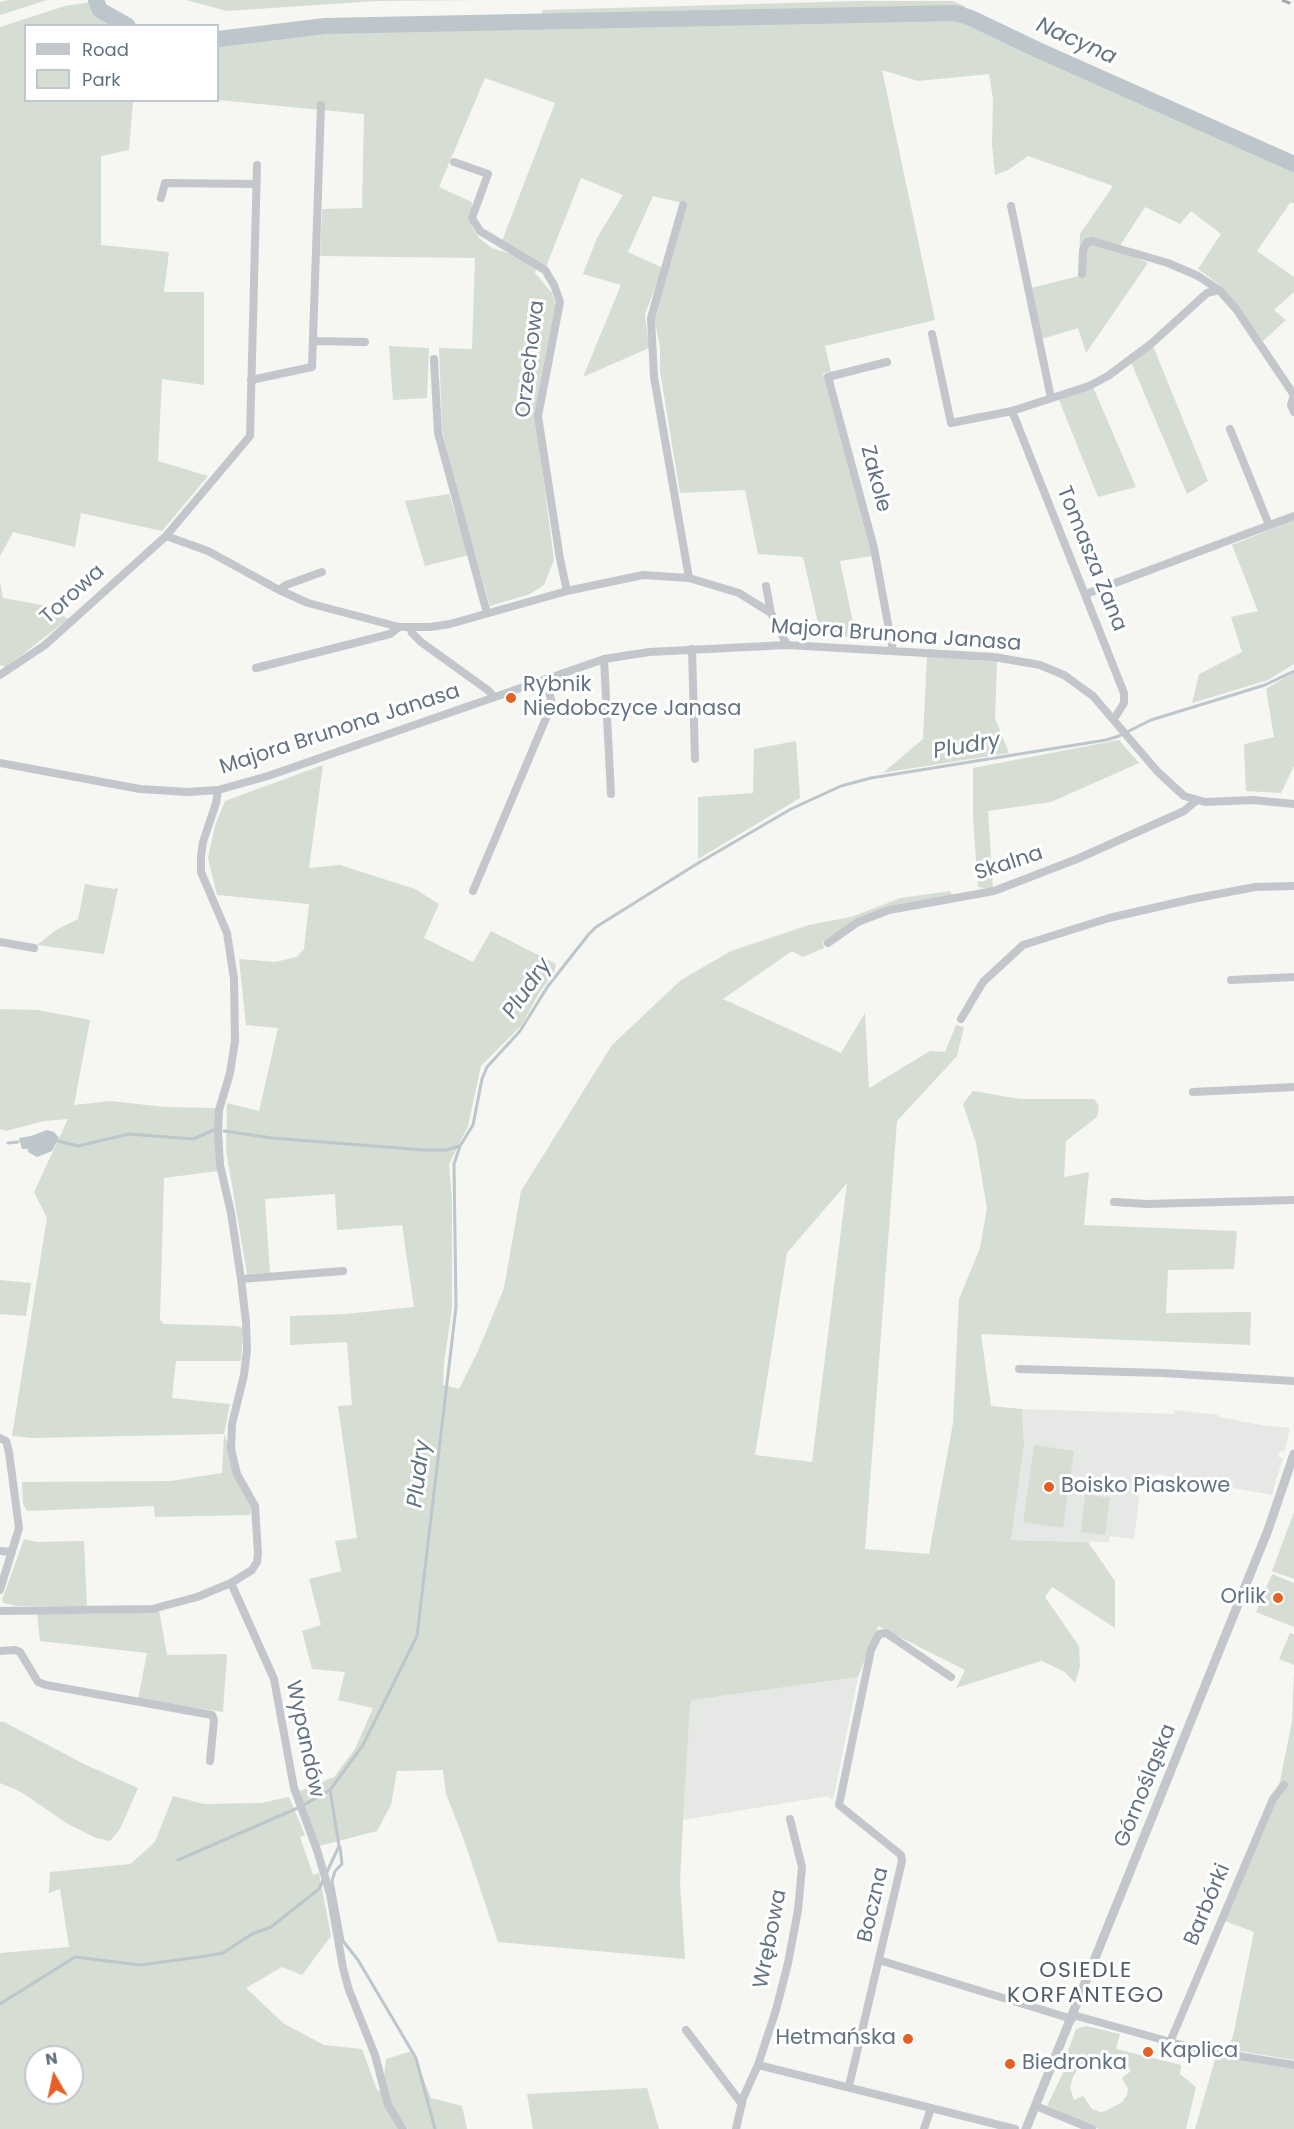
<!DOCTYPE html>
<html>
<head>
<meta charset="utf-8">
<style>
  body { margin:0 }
  #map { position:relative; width:1294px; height:2129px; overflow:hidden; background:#f6f6f2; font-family:Poppins,sans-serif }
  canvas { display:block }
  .legend { position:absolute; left:24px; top:24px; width:195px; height:78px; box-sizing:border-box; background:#fff; border:2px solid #c1c7ce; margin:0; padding:8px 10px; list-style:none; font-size:18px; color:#647384 }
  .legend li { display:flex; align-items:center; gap:12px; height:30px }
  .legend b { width:30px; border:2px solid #c1c7ce }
  .north { position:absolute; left:24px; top:2045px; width:60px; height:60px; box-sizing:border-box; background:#fff; border:2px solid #c1c7ce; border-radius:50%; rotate:351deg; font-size:16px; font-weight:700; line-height:24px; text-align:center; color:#647384 }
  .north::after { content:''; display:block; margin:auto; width:21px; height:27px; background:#e56023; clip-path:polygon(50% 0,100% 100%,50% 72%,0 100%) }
</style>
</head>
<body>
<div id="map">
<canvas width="1294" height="2129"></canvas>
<ul class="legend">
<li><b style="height:8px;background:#c3c6ca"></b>Road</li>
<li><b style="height:16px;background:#d6ddd3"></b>Park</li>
</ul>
<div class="north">N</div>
</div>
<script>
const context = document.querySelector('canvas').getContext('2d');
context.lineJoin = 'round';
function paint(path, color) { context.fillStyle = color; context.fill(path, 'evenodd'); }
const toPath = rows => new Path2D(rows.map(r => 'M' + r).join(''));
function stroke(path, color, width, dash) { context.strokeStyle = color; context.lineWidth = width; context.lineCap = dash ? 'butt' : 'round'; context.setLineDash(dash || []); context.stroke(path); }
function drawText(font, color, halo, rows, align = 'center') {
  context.font = font + ' Poppins,sans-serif'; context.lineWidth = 6; context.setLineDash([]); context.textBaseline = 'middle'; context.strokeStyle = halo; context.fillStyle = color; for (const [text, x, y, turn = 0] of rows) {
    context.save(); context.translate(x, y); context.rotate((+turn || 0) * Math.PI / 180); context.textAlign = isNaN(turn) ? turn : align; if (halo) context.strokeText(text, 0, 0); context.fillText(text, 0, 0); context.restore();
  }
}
paint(toPath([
  [1022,1409,1174,1414,1175,1410,1218,1415,1219,1417,1261,1425,1290,1428,1284,1452,1280,1451,1278,1457,1283,1458,1277,1478,1274,1480,1276,1481,1272,1495,1158,1474,1141,1483,1134,1539,1110,1536,1109,1542,1011,1540,1024,1446],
  [858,1677,833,1800,828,1796,683,1820,690,1706,692,1700]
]), '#e6e8e6');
paint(toPath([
  [8,0,47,0,0,15,0,2],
  [186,0,484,0,376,1,227,11],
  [859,1,952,1,965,6,965,12,956,10,542,18,542,10],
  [91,2,97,15,118,25,26,26,26,100,133,101,129,150,101,156,101,245,169,252,164,292,204,292,204,385,162,379,158,461,208,476,162,531,81,513,75,547,13,532,0,556,0,27,65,6],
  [953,16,986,28,1294,172,1294,203,1290,203,1257,251,1294,277,1294,292,1274,310,1286,320,1263,341,1218,284,1198,269,1221,234,1191,211,1180,224,1145,207,1118,249,1148,263,1086,353,1078,328,1042,339,1031,288,1079,276,1080,234,1113,186,1028,156,1008,170,995,175,992,145,993,99,989,74,918,81,882,70,935,320,825,346,831,372,823,373,872,556,840,561,856,637,821,636,803,557,758,554,745,490,680,493,660,371,660,347,654,317,686,204,653,196,628,252,663,268,645,314,649,348,583,377,621,285,583,274,597,238,623,195,581,178,546,267,502,241,555,103,485,78,439,187,472,202,471,225,479,238,492,248,515,255,536,269,535,273,552,293,556,304,535,414,554,560,544,585,530,594,490,606,455,484,442,429,439,348,472,349,475,258,320,256,322,209,362,208,364,114,218,100,218,42,323,30],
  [389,346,429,348,427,398,393,400],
  [1153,346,1208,481,1187,494,1131,362],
  [1093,387,1136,487,1098,497,1059,400],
  [449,494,469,555,425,566,405,501],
  [1294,520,1294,664,1268,680,1192,703,1199,674,1242,652,1231,617,1258,611,1232,545],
  [0,581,3,598,48,606,68,619,6,667,0,665],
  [927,655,997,661,995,718,1009,753,875,774,884,772,923,739],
  [1294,672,1294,766,1281,793,1246,791,1244,747,1245,744,1274,737,1266,689],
  [1119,740,1139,763,1051,802,988,811,993,889,978,887,973,817,973,768],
  [796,741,800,798,698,859,698,797,753,793,754,749],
  [323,765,309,868,340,865,415,889,439,904,424,938,473,962,491,931,556,964,554,972,538,995,521,1026,481,1066,468,1126,449,1164,452,1201,452,1308,444,1363,443,1385,459,1389,478,1351,504,1288,521,1191,612,1045,681,980,731,951,809,925,851,917,901,898,950,891,952,895,899,904,855,922,823,942,824,948,803,957,792,951,723,999,841,1053,865,1013,869,1088,930,1051,945,1052,956,1025,964,1027,957,1056,897,1121,865,1549,929,1554,953,1423,959,1299,980,1248,987,1208,976,1143,963,1104,973,1091,1020,1099,1094,1099,1099,1106,1097,1117,1066,1141,1064,1177,1089,1172,1084,1225,1237,1231,1234,1269,1168,1270,1166,1313,1251,1312,1250,1345,981,1334,991,1406,1022,1409,1024,1446,1011,1540,1088,1542,1115,1581,1115,1628,1052,1587,1045,1597,1079,1646,1080,1666,1075,1683,1065,1672,1040,1660,1041,1661,956,1688,965,1670,878,1626,858,1677,692,1700,690,1706,683,1820,680,1882,685,1959,498,1942,464,1840,446,1794,443,1770,397,1771,391,1805,377,1831,319,1846,301,1799,300,1791,334,1777,355,1749,373,1708,338,1700,345,1672,312,1669,302,1631,321,1625,309,1579,341,1571,335,1541,357,1538,338,1406,352,1405,347,1342,290,1345,290,1316,346,1314,414,1307,402,1225,337,1230,335,1194,265,1199,270,1273,247,1274,226,1150,227,1103,259,1111,278,1028,246,1025,239,959,275,962,297,957,304,949,309,904,217,895,208,858,215,826,225,801],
  [847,1183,812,1462,755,1455,787,1253],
  [85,884,114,889,118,888,104,954,37,945,56,930,78,919],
  [0,1009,38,1010,90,1020,74,1105,110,1101,165,1107,215,1108,218,1171,164,1178,160,1320,164,1324,237,1326,243,1328,241,1361,176,1361,172,1398,230,1404,224,1434,252,1505,250,1515,155,1517,154,1506,27,1511,23,1504,22,1482,171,1481,222,1473,224,1434,32,1438,12,1436,47,1218,34,1192,68,1119,44,1121,6,1131,0,1129],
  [0,1280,31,1283,26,1316,0,1314],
  [1034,1445,1074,1451,1063,1528,1023,1522],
  [1085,1494,1110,1498,1105,1535,1081,1532],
  [1294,1512,1294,1579,1272,1571],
  [24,1539,37,1542,84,1541,87,1606,16,1606,4,1603,2,1600],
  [1272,1574,1294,1583,1294,1627,1256,1612],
  [159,1610,167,1655,227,1654,223,1712,138,1699,147,1653,40,1641,37,1614,103,1614],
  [1290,1633,1294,1635,1294,1665,1279,1659],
  [1294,1670,1294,2060,1227,2049,1233,2036,1254,1932,1225,1921,1280,1781,1292,1721],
  [0,1722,4,1722,84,1764,138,1788,120,1829,110,1841,96,1838,68,1824,21,1792,0,1783],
  [173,1796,204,1804,261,1803,289,1797,305,1835,300,1837,313,1875,319,1873,331,1936,302,1975,282,1967,246,1988,283,2023,324,2045,362,2049,377,2090,382,2092,400,2129,0,2129,0,1953,69,1947,60,1889,49,1893,50,1872,130,1864,155,1842],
  [36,2057,72,2057,72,2093,36,2093],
  [1086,2026,1120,2034,1116,2049,1181,2065,1180,2074,1196,2087,1186,2129,1099,2129,1047,2106,1065,2069,1068,2051,1076,2029],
  [1100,2056,1112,2057,1123,2061,1131,2071,1122,2078,1128,2089,1127,2095,1122,2102,1106,2111,1100,2112,1092,2109,1083,2096,1074,2100,1070,2088,1073,2077,1079,2067,1089,2060],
  [412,2051,431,2098,462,2106,467,2129,408,2129,391,2105,384,2077,386,2059],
  [1216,2056,1294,2069,1294,2129,1195,2129],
  [647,2088,659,2129,533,2129,527,2094]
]), '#d6ddd3');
paint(toPath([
  [47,1130,54,1132,59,1138,52,1151,37,1157,28,1152,28,1149,22,1149,19,1138,31,1136]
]), '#bcc6cb');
stroke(toPath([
  [224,1131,272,1138,424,1150,446,1150,460,1146],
  [58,1141,78,1146,129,1134,193,1139,214,1130],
  [8,1143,18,1142],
  [340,1847,342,1864,335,1871,332,1881,343,1941,358,1960,416,2058,435,2129],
  [178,1860,300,1807,330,1790,363,1745,417,1636,456,1307,454,1164,460,1146,473,1125,482,1079,487,1067,520,1031,548,986,589,934,596,927,695,865,791,809,841,786,871,778,1106,740,1119,736,1151,720,1265,685,1294,671],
  [0,2004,75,1957,140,1965,200,1957,223,1953,252,1934,271,1927,319,1889,339,1846,330,1790]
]), '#bcc6cb', 3);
stroke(toPath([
  [96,0,100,10,128,26],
  [218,39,325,26,956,13,971,18,1038,50,1294,164]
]), '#bcc6cb', 16);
stroke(toPath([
  [454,162,488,174,472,218,480,231,545,270,554,285,560,302,538,416,560,559,567,591],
  [161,198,165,183,256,184],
  [683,205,651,318,654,377,689,578],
  [1011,206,1051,398],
  [1082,274,1083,250,1087,242,1092,241,1168,263,1198,276,1219,290],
  [932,334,951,423,1012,411,1089,386,1108,376,1152,343,1207,293,1219,290,1236,309,1294,395],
  [313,341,365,342],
  [434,359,438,433,487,613],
  [887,362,828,377,874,548,893,651],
  [251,380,312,367,321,105],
  [1294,395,1291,405,1294,412],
  [1012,411,1124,693,1124,703,1114,719],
  [1230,429,1269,525],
  [166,536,208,551,279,590,308,603,399,627,430,627,450,624,567,591,643,575,689,578,739,593,771,613,787,645],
  [766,586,771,613],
  [279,590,286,585,322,572],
  [1086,594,1294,516],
  [410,628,412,633,421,642,489,691,494,697],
  [692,649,695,759],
  [604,659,611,794],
  [256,668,390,634,399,627],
  [0,675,45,645,166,536,250,436,257,165],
  [0,763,140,789,188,792,218,790,268,776,604,659,649,652,787,645,994,657,1040,665,1064,675,1093,696,1157,771,1184,796,1205,802,1253,800,1294,804],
  [473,891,552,704,546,679],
  [0,942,34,948],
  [828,943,858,922,889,910,994,891,1077,859,1184,811,1197,800],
  [1231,980,1294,977],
  [961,1019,983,982,1023,945,1109,918,1192,899,1255,887,1294,886],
  [1193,1092,1294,1087],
  [1114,1202,1148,1204,1294,1200],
  [241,1279,343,1271],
  [1019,1369,1163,1373,1294,1381],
  [0,1438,6,1441,9,1452,19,1528,0,1590],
  [0,1551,12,1552],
  [231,1583,274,1679,294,1788,317,1850,330,1894,343,1968,349,1990,375,2055,388,2105,403,2129],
  [0,1611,152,1609,197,1597,231,1583,252,1570,257,1562,258,1553,255,1506,237,1474,231,1449,232,1424,244,1375,247,1350,246,1322,241,1279,231,1213,220,1165,218,1131,219,1110,230,1073,235,1041,234,979,227,933,201,872,201,856,203,842,216,803,218,790],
  [0,1651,15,1650,20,1652,38,1682,46,1685,212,1715,214,1720,210,1761],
  [879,1960,1072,2019],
  [1073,2015,1196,2049,1294,2065],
  [686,2030,742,2104],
  [1170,2042,1273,1799,1284,1785],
  [758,2065,1015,2129],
  [849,2086,902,1861,901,1855,839,1805,871,1650,879,1634,886,1633,951,1677],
  [1036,2106,1092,2129],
  [736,2129,743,2098,758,2065,776,2010,788,1963,798,1910,802,1867,790,1819],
  [924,2129,931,2108]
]), '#c3c6ca', 8);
stroke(toPath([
  [1026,2129,1268,1530,1294,1454]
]), '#c3c6ca', 9);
stroke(toPath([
  [1282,0,1294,5]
]), '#a3a9af', 3, [9, 4.5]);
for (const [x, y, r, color] of [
  [511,698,6,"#e56023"],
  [1049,1487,6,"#e56023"],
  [1278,1598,6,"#e56023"],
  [908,2039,6,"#e56023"],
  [1148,2052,6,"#e56023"],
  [1010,2064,6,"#e56023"]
]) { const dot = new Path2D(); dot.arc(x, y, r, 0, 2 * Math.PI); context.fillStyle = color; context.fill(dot); stroke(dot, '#fff', 2); }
drawText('21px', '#647384', '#fff', [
  ["Orzechowa",531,359,-83],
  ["Zakole",875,479,75],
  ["Tomasza Zana",1091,559,68],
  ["Torowa",73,595,-42],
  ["Majora Brunona Janasa",896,636,4],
  ["Majora Brunona Janasa",340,730,-18],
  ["Skalna",1009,864,-18],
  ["Wypandów",304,1739,78],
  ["Górnośląska",1146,1786,-68],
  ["Boczna",874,1905,-77],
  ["Barbórki",1208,1905,-67],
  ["Wrębowa",771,1939,-79]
]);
drawText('21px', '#647384', '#fff', [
  ["Rybnik",523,686],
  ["Niedobczyce Janasa",523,710],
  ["Boisko Piaskowe",1061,1487],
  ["Orlik",1266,1598,"right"],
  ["Hetmańska",896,2039,"right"],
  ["Kaplica",1160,2052],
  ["Biedronka",1022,2064]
], 'left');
drawText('italic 22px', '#607580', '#fff', [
  ["Nacyna",1076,42,24],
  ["Pludry",967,747,-10],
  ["Pludry",528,989,-55],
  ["Pludry",420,1474,-83]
]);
context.letterSpacing = '1.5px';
drawText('22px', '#525d69', '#fff', [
  ["OSIEDLE",1086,1971],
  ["KORFANTEGO",1086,1996]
]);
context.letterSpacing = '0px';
</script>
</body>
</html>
